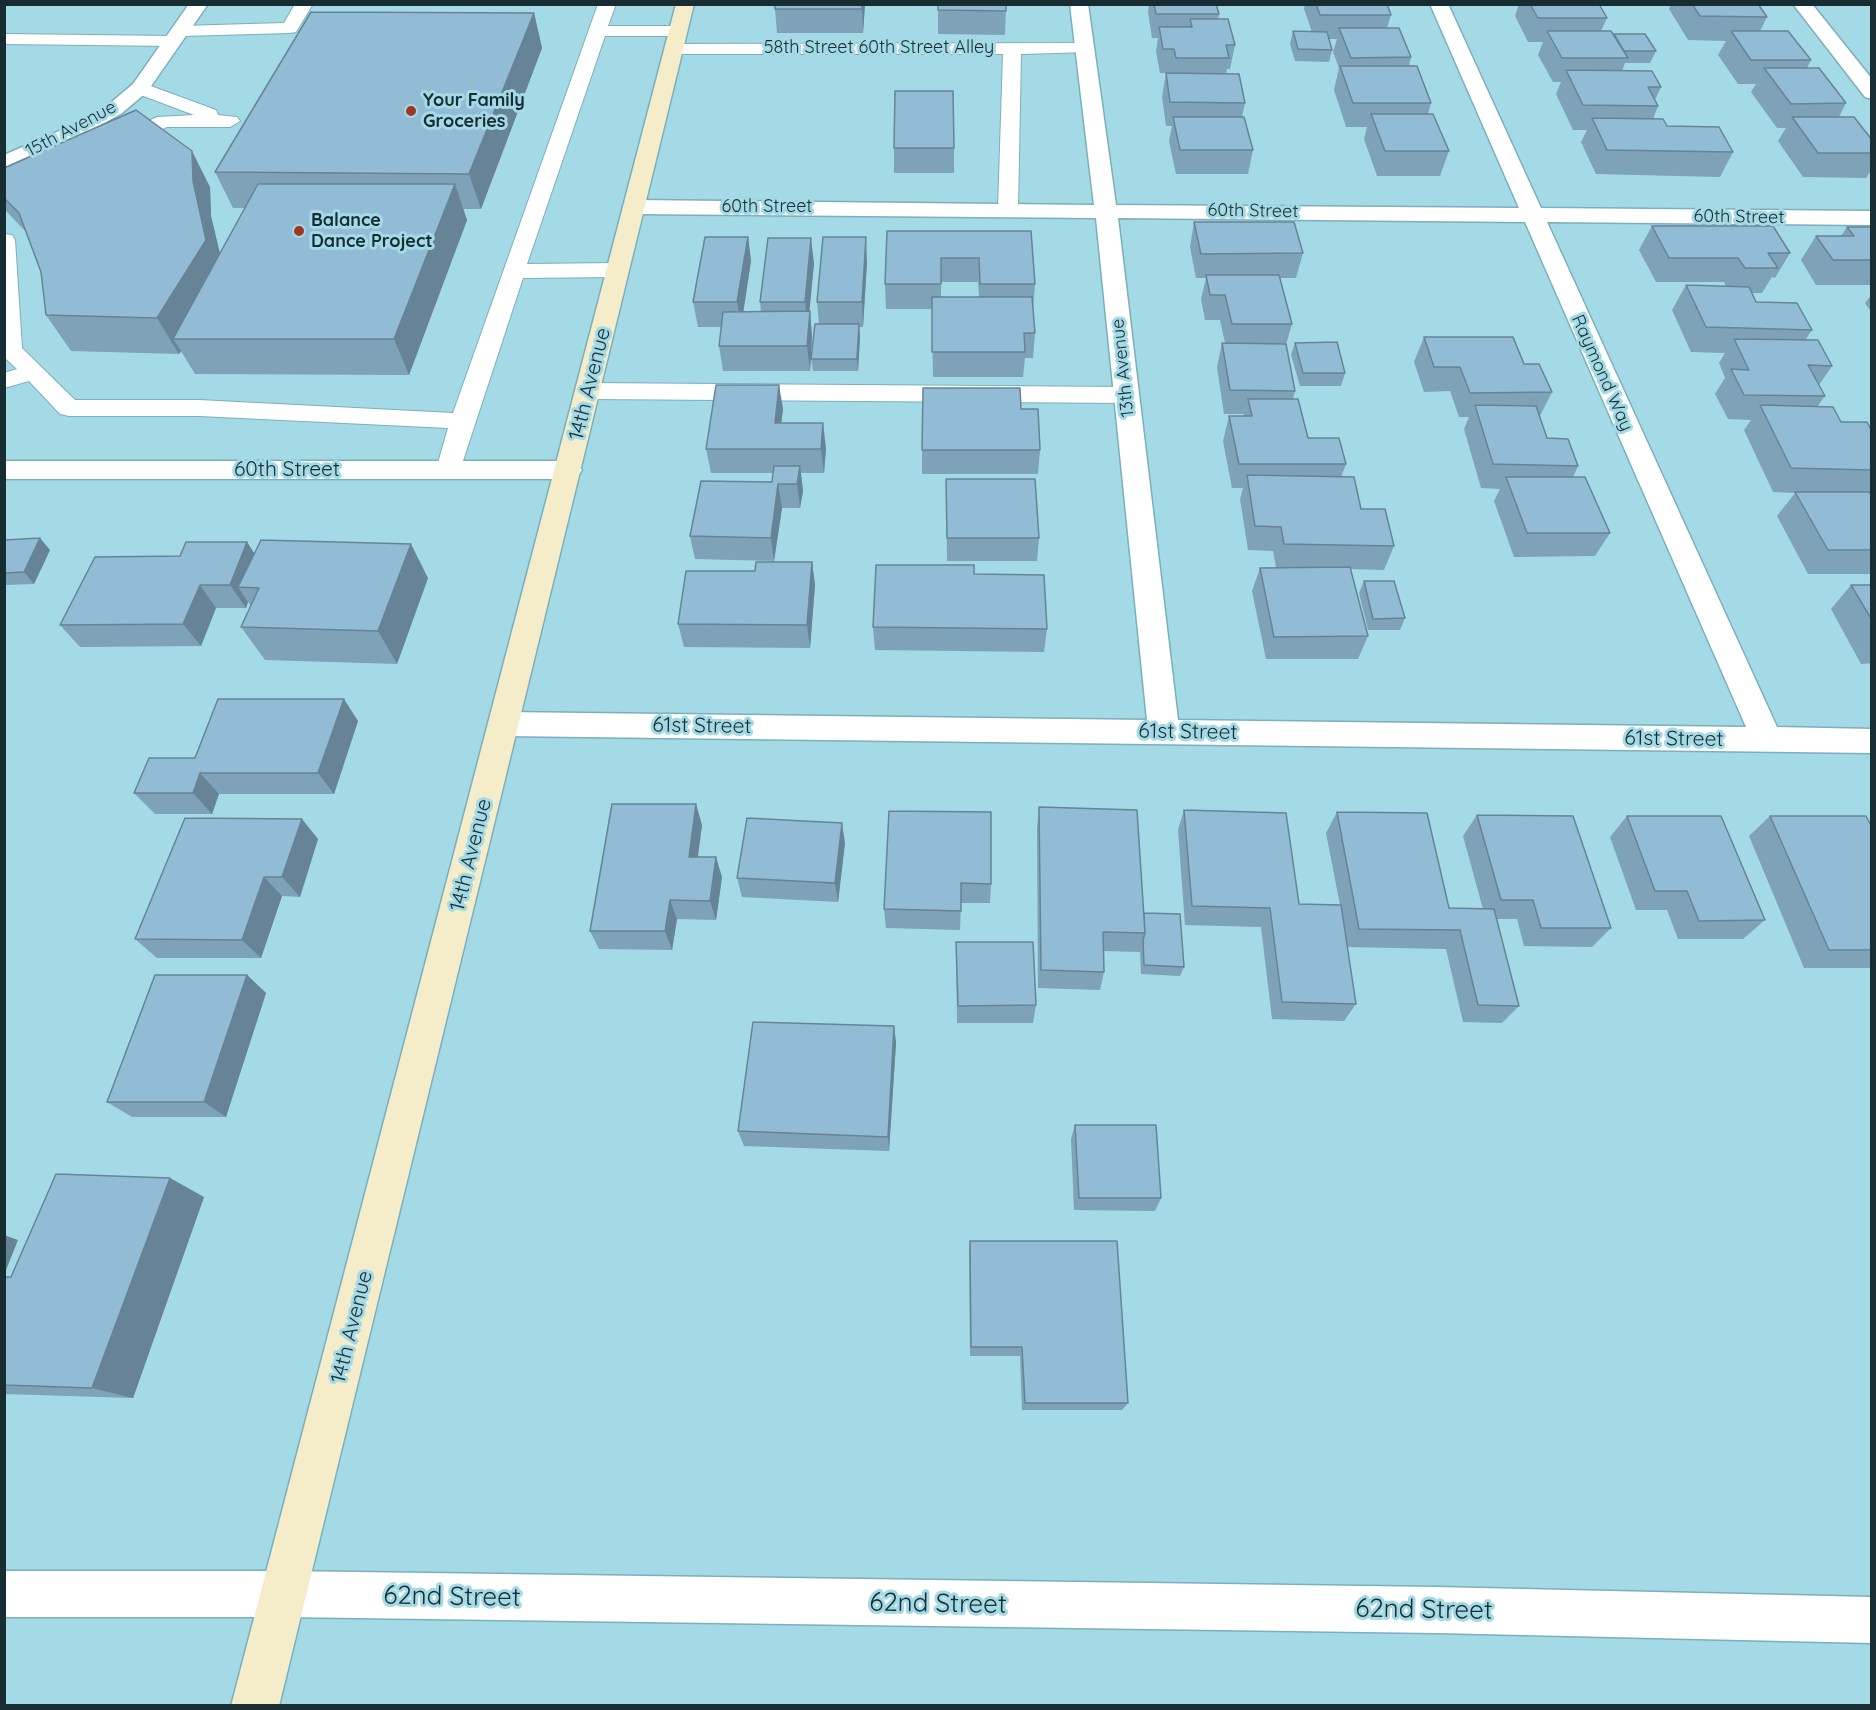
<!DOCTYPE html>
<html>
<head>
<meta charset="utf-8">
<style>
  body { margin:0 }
  #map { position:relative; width:1876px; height:1710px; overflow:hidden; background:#a4d9e6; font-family:Quicksand,sans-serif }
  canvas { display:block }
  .frame { position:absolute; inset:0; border:6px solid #172d32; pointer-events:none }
</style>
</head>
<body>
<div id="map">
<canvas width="1876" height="1710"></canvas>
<div class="frame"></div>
</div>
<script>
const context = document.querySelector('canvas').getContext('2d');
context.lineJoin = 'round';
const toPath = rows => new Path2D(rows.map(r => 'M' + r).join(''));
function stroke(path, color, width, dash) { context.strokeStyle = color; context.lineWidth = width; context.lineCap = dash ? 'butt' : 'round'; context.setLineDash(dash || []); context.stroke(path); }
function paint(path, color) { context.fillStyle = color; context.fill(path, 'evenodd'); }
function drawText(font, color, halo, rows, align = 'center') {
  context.font = font + ' Quicksand,sans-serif'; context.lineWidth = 6; context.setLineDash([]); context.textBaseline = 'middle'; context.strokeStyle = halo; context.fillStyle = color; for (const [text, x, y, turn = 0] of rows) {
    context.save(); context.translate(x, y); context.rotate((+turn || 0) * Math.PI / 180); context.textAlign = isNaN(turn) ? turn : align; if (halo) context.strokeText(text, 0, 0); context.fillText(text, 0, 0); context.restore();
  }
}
const lane = toPath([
  [295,4,313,4,296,32,290,33,181,36,172,31,181,26,284,23,295,4],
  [598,4,616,4,608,26,678,26,687,31,678,36,605,36,527,264,618,263,626,265,629,270,626,275,618,277,523,278,458,476,449,479,440,476,436,470,448,428,199,416,69,416,60,414,29,381,4,388,4,373,17,369,4,357,4,234,12,235,15,240,22,348,75,400,199,400,453,413,598,4],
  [4,34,174,36,183,41,174,46,4,44,4,34],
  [1084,43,1090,44,1093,48,1090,52,1021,54,1018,209,1015,213,1008,215,1001,213,998,209,1003,54,674,54,665,49,674,44,1084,43],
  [140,82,216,110,218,115,237,117,240,121,230,127,167,127,123,147,109,147,106,143,109,139,157,117,194,115,133,92,131,88,133,84,140,82],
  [588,383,1126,387,1134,390,1138,395,1134,400,1126,403,588,399,580,396,576,391,580,386,588,383]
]);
const street = toPath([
  [189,4,208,4,147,92,122,113,87,133,4,169,4,155,73,125,108,105,133,84,189,4],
  [1070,4,1088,4,1116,205,1519,208,1430,4,1448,4,1541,208,1872,211,1872,225,1547,222,1777,727,1872,729,1872,753,505,736,494,733,490,724,494,715,505,712,1147,720,1096,218,634,214,626,212,623,207,626,202,634,200,1094,205,1070,4],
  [1118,218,1525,222,1746,727,1178,720,1118,218],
  [1793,4,1812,4,1872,79,1872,99,1865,97,1793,4],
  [4,461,569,461,578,464,582,470,578,476,569,479,4,479,4,461],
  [4,1571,284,1571,1436,1587,1872,1597,1872,1643,1436,1633,284,1617,4,1617,4,1571]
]);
const secondary = toPath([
  [676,4,694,4,279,1706,231,1706,676,4]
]);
stroke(lane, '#7bafbc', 2);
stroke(street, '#7bafbc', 3);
stroke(secondary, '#7bafbc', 3);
paint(lane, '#fff');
paint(street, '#fff');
paint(secondary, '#f5ecc9');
paint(toPath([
  [865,4,863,33,777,33,775,9],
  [1006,4,1005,35,938,34,938,10],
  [1149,4,1219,14,1218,19,1235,45,1230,69,1227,69,1226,74,1245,103,1242,117,1253,150,1248,174,1176,174,1169,141,1172,126,1166,126,1162,97,1166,73,1160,73,1156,51,1158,38,1152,38,1148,12],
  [1305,4,1387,4,1391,15,1387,28,1411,57,1409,66,1431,103,1428,114,1449,151,1440,176,1377,176,1364,139,1367,127,1346,127,1334,90,1339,68,1333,52,1337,39,1329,39,1332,50,1329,62,1295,61,1290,44,1293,31,1312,32,1304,9],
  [1519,4,1599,4,1607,18,1601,31,1614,36,1614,34,1656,51,1650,63,1625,63,1622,71,1661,87,1655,100,1658,106,1653,119,1667,126,1733,152,1720,177,1596,174,1581,142,1587,130,1573,130,1556,94,1561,82,1553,82,1538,55,1543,42,1528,42,1515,16],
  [1671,4,1758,4,1767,17,1760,31,1811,60,1807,68,1846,103,1839,117,1872,140,1872,169,1866,178,1803,177,1778,141,1786,128,1777,128,1751,92,1756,84,1738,84,1718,55,1726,41,1688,40,1669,9],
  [534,13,542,48,481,209,463,209,467,220,409,375,195,374,181,351,179,354,71,351,46,315,41,272,26,232,8,213,4,208,4,168,210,187,211,216,220,253,245,208,233,208,215,172],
  [894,148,954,148,954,173,894,173],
  [1194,222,1303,253,1296,278,1280,278,1292,324,1286,345,1295,391,1293,399,1308,438,1346,464,1341,477,1361,509,1394,546,1384,570,1350,569,1368,636,1358,659,1266,659,1252,591,1260,568,1297,568,1276,567,1273,551,1248,550,1240,499,1243,488,1232,488,1223,441,1229,416,1243,416,1244,414,1224,414,1217,367,1222,343,1225,343,1220,320,1205,320,1201,299,1206,278,1196,278,1190,247],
  [1652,226,1790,253,1775,278,1772,277,1762,293,1752,293,1756,302,1812,330,1805,340,1832,366,1819,385,1825,396,1817,407,1841,422,1872,431,1872,574,1808,574,1777,516,1795,493,1773,492,1744,430,1751,420,1728,419,1715,394,1725,378,1719,363,1725,353,1691,352,1672,310,1686,285,1726,287,1724,282,1656,282,1639,250],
  [1847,227,1872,227,1872,285,1816,285,1801,260,1816,236,1841,236],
  [887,231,1031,231,1035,284,1033,309,1035,333,1033,358,1025,358,1023,377,933,377,932,309,886,309,885,284],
  [941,282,978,282,979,297,941,297],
  [748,237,751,261,743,312,761,312,760,302,814,263,809,311,810,311,812,336,810,371,723,371,719,346,721,327,698,327,693,302],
  [867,262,863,327,859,327,860,337,858,371,813,371,811,359,819,324,817,302],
  [1872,294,1872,313,1865,303],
  [1424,337,1524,364,1552,392,1540,416,1547,438,1578,466,1573,477,1610,533,1595,556,1514,557,1494,501,1500,489,1481,488,1464,429,1469,417,1459,417,1450,391,1424,392,1414,362],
  [1295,343,1345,373,1341,386,1300,386,1291,355],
  [783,409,781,423,826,448,824,473,801,473,803,491,800,508,782,508,774,561,695,559,690,536,772,482,773,473,711,473,706,449],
  [1021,409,1040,450,1038,474,922,474,922,450],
  [946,479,1039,538,1037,561,947,561],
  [4,541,50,550,34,584,4,585],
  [247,542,254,553,428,578,397,664,265,660,241,627,251,606,248,602,246,608,216,608,201,646,80,647,60,625,180,556],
  [812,562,815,585,810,648,684,647,678,624,755,571],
  [974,574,1047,629,1044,652,875,650,873,627],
  [1364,581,1405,618,1400,630,1368,630,1359,593],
  [1872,581,1872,663,1861,664,1831,609,1851,585,1868,585],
  [358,721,334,794,219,794,212,814,155,814,134,793,195,758],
  [1039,807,1144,913,1184,967,1180,976,1141,974,1140,949,1140,952,1103,951,1104,972,1100,990,1038,988,1037,828],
  [1184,810,1299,904,1340,905,1326,833,1337,812,1449,908,1483,909,1463,836,1477,815,1611,928,1592,947,1524,946,1517,919,1496,919,1519,1006,1502,1023,1463,1022,1446,949,1347,947,1356,1004,1344,1021,1272,1019,1261,927,1185,925,1178,830],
  [889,811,991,884,990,903,961,903,960,930,886,928,884,909],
  [1627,816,1765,920,1743,939,1678,939,1667,910,1636,910,1610,837],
  [1770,816,1872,827,1872,968,1804,968,1749,836],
  [702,825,698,857,722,877,716,920,677,919,672,950,599,949,590,931],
  [318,839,300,897,282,896,261,958,157,958,135,939],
  [845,843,838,902,742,897,737,878],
  [956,942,1036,1005,1033,1023,957,1023],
  [247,975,266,993,226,1117,132,1117,107,1102],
  [894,1026,896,1043,889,1151,744,1146,738,1131],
  [1075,1125,1161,1198,1155,1211,1074,1210,1071,1139],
  [204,1197,133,1398,4,1394,4,1277,11,1277],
  [970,1241,1128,1403,1122,1410,1022,1410,1020,1356,970,1356,969,1252]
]), '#7ea2b7');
paint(toPath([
  [862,4,865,4,863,33,862,9],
  [534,13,542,48,481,209,469,174],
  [192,151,210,187,211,216,225,276,173,339,181,351,179,354,157,318],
  [455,184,467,220,409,375,394,339],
  [748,237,751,261,741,327,737,302],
  [866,237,867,262,863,327,862,302],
  [811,238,814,263,808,327,805,302],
  [810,311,812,336,810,371,807,346],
  [859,324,860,337,858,371,857,359],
  [779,385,783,409,778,448,775,423],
  [823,423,826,448,824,473,821,449],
  [800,466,803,491,800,508,797,484],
  [778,484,782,508,774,561,771,538],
  [40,538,50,550,34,584,24,572],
  [247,542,262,566,238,587,248,602,246,608,230,585],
  [411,544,428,578,397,664,378,631],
  [812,562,815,585,810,648,807,625],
  [200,585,216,608,201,646,183,624],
  [344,699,358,721,334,794,318,773],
  [200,773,219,794,212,814,193,793],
  [696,804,702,825,695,877,689,857],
  [302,819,318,839,300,897,282,877],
  [842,823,845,843,838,902,835,883],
  [716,857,722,877,716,920,710,901],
  [264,877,282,896,261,958,242,940],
  [670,900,677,919,672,950,665,931],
  [247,975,266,993,226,1117,204,1102],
  [894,1026,896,1043,889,1151,888,1137],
  [170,1178,204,1197,133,1398,92,1388],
  [4,1235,18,1240,4,1275]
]), '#668495');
const building = toPath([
  [775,4,862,4,862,9,775,9,775,4],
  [938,4,1006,4,1006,11,938,10,938,4],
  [1154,4,1216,4,1219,14,1156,14,1154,4],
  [1316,4,1387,4,1391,15,1320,15,1316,4],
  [1530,4,1599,4,1607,18,1538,18,1530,4],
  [1692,4,1758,4,1767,17,1700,16,1692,4],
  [311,12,534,13,469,174,215,172,311,12],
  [1190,19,1228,19,1235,45,1226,45,1229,58,1176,58,1174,49,1163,49,1159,27,1192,27,1190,19],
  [1339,28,1399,28,1411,57,1351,58,1339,28],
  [1293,31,1327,32,1332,50,1298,49,1293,31],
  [1547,31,1611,31,1628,58,1562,58,1547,31],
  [1731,31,1788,31,1811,60,1751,60,1731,31],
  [1614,34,1645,34,1656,51,1624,51,1614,34],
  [1340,66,1417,66,1431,103,1353,103,1340,66],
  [1764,68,1819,68,1846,103,1791,104,1764,68],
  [1566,70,1652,71,1661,87,1648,87,1658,106,1583,105,1566,70],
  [1166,73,1239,74,1245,103,1170,102,1166,73],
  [895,91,953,91,954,148,894,148,895,91],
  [136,110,192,151,193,181,206,240,157,318,46,315,41,272,19,213,4,198,4,168,136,110],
  [1371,114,1433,114,1449,151,1385,151,1371,114],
  [1173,117,1244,117,1253,150,1180,150,1173,117],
  [1792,117,1854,117,1872,140,1872,153,1818,153,1792,117],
  [1592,118,1663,119,1667,126,1719,127,1733,152,1607,150,1592,118],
  [258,184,455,184,394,339,173,339,258,184],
  [1194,222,1294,222,1303,253,1201,254,1194,222],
  [1652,226,1773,226,1790,253,1768,253,1778,268,1745,268,1738,258,1669,258,1652,226],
  [1847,227,1872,227,1872,260,1833,260,1816,236,1854,236,1847,227],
  [887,231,1031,231,1035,284,980,284,979,258,941,258,941,284,885,284,887,231],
  [705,237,748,237,737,302,693,302,705,237],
  [823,237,866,237,862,302,817,302,823,237],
  [768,238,811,238,805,302,760,302,768,238],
  [1206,275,1279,275,1292,324,1232,324,1225,295,1210,295,1206,275],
  [1686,285,1749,287,1756,302,1797,303,1812,330,1706,327,1686,285],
  [932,297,1032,297,1035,333,1024,333,1025,352,932,352,932,297],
  [810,311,807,346,719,346,723,312,810,311],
  [815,324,859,324,857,359,811,359,815,324],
  [1424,337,1513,337,1524,364,1539,364,1552,392,1470,393,1460,367,1434,367,1424,337],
  [1734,339,1818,340,1832,366,1808,365,1825,396,1744,395,1731,369,1749,370,1734,339],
  [1337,342,1345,373,1303,373,1295,343,1337,342],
  [1222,343,1286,344,1295,391,1230,390,1222,343],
  [716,385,779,385,775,423,823,423,821,449,706,449,716,385],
  [923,388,1020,388,1021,409,1038,409,1040,450,922,450,923,388],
  [1248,399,1298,399,1308,438,1339,438,1346,464,1239,464,1229,416,1252,416,1248,399],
  [1475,405,1536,406,1547,438,1568,439,1578,466,1493,464,1475,405],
  [1760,405,1833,407,1841,422,1867,422,1872,431,1872,470,1791,468,1760,405],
  [774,466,800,466,797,484,778,484,771,538,690,536,701,481,772,482,774,466],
  [1247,475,1354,477,1361,509,1385,509,1394,546,1284,544,1281,527,1255,526,1247,475],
  [1506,477,1585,477,1610,533,1527,533,1506,477],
  [946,479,1035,479,1039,538,947,538,946,479],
  [1795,492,1869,492,1872,496,1872,550,1828,550,1795,492],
  [40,538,24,572,4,573,5,540,40,538],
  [261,540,411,544,378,631,241,627,259,588,238,587,261,540],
  [186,542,247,542,230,585,200,585,183,624,60,625,95,557,180,556,186,542],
  [756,562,812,562,807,625,678,624,686,571,755,571,756,562],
  [876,565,974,565,974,574,1044,575,1047,629,873,627,876,565],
  [1350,567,1368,636,1274,637,1260,568,1350,567],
  [1364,581,1394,581,1405,618,1373,619,1364,581],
  [1851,585,1872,585,1872,620,1851,585],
  [218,699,344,699,318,773,200,773,193,793,134,793,149,758,195,758,218,699],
  [612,804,696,804,689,857,716,857,710,901,670,900,665,931,590,931,612,804],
  [1039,807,1137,810,1145,933,1103,932,1104,972,1041,970,1039,807],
  [1184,810,1286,813,1299,904,1341,905,1356,1004,1282,1002,1270,908,1192,906,1184,810],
  [889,811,991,812,991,884,961,883,961,911,884,909,889,811],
  [1337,812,1427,813,1449,908,1494,909,1519,1006,1478,1005,1460,930,1359,929,1337,812],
  [1477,815,1573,816,1611,928,1541,928,1533,900,1501,900,1477,815],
  [1627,816,1721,816,1765,920,1699,921,1687,891,1655,891,1627,816],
  [1770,816,1866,816,1872,827,1872,950,1829,950,1770,816],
  [185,818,302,819,282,877,264,877,242,940,135,939,185,818],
  [747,818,842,823,835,883,737,878,747,818],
  [1144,913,1180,914,1184,967,1144,965,1143,940,1145,933,1144,913],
  [956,942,1033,942,1036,1005,958,1006,956,942],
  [155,975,247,975,204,1102,107,1102,155,975],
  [753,1022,894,1026,888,1137,738,1131,753,1022],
  [1075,1125,1156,1125,1161,1198,1079,1198,1075,1125],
  [56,1174,170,1178,92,1388,4,1385,4,1277,11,1277,56,1174],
  [970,1241,1117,1241,1128,1403,1025,1403,1022,1347,971,1347,970,1241]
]);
paint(building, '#92bcd5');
stroke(building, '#668495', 1.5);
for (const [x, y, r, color] of [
  [411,111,6,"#a0371e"],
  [299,231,6,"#a0371e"]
]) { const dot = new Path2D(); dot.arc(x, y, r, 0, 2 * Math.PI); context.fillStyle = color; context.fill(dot); stroke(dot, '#a4d9e6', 2); }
drawText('18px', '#172d32', '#a4d9e6', [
  ["58th Street 60th Street Alley",879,48],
  ["15th Avenue",71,129,-28],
  ["60th Street",767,207],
  ["60th Street",1253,211,1],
  ["60th Street",1739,217,1],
  ["13th Avenue",1123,368,-96],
  ["Raymond Way",1602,373,66]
]);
drawText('bold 18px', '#172d32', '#a4d9e6', [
  ["Your Family",423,101],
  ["Groceries",423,122],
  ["Balance",311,221],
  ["Dance Project",311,242]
], 'left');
drawText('21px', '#172d32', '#a4d9e6', [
  ["14th Avenue",590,384,-76],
  ["60th Street",287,470],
  ["61st Street",702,726,1],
  ["61st Street",1188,732,1],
  ["61st Street",1674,739,1],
  ["14th Avenue",471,855,-76],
  ["14th Avenue",352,1327,-76]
]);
drawText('26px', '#172d32', '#a4d9e6', [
  ["62nd Street",452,1597,1],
  ["62nd Street",938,1604,1],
  ["62nd Street",1424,1610,1]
]);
</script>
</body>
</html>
